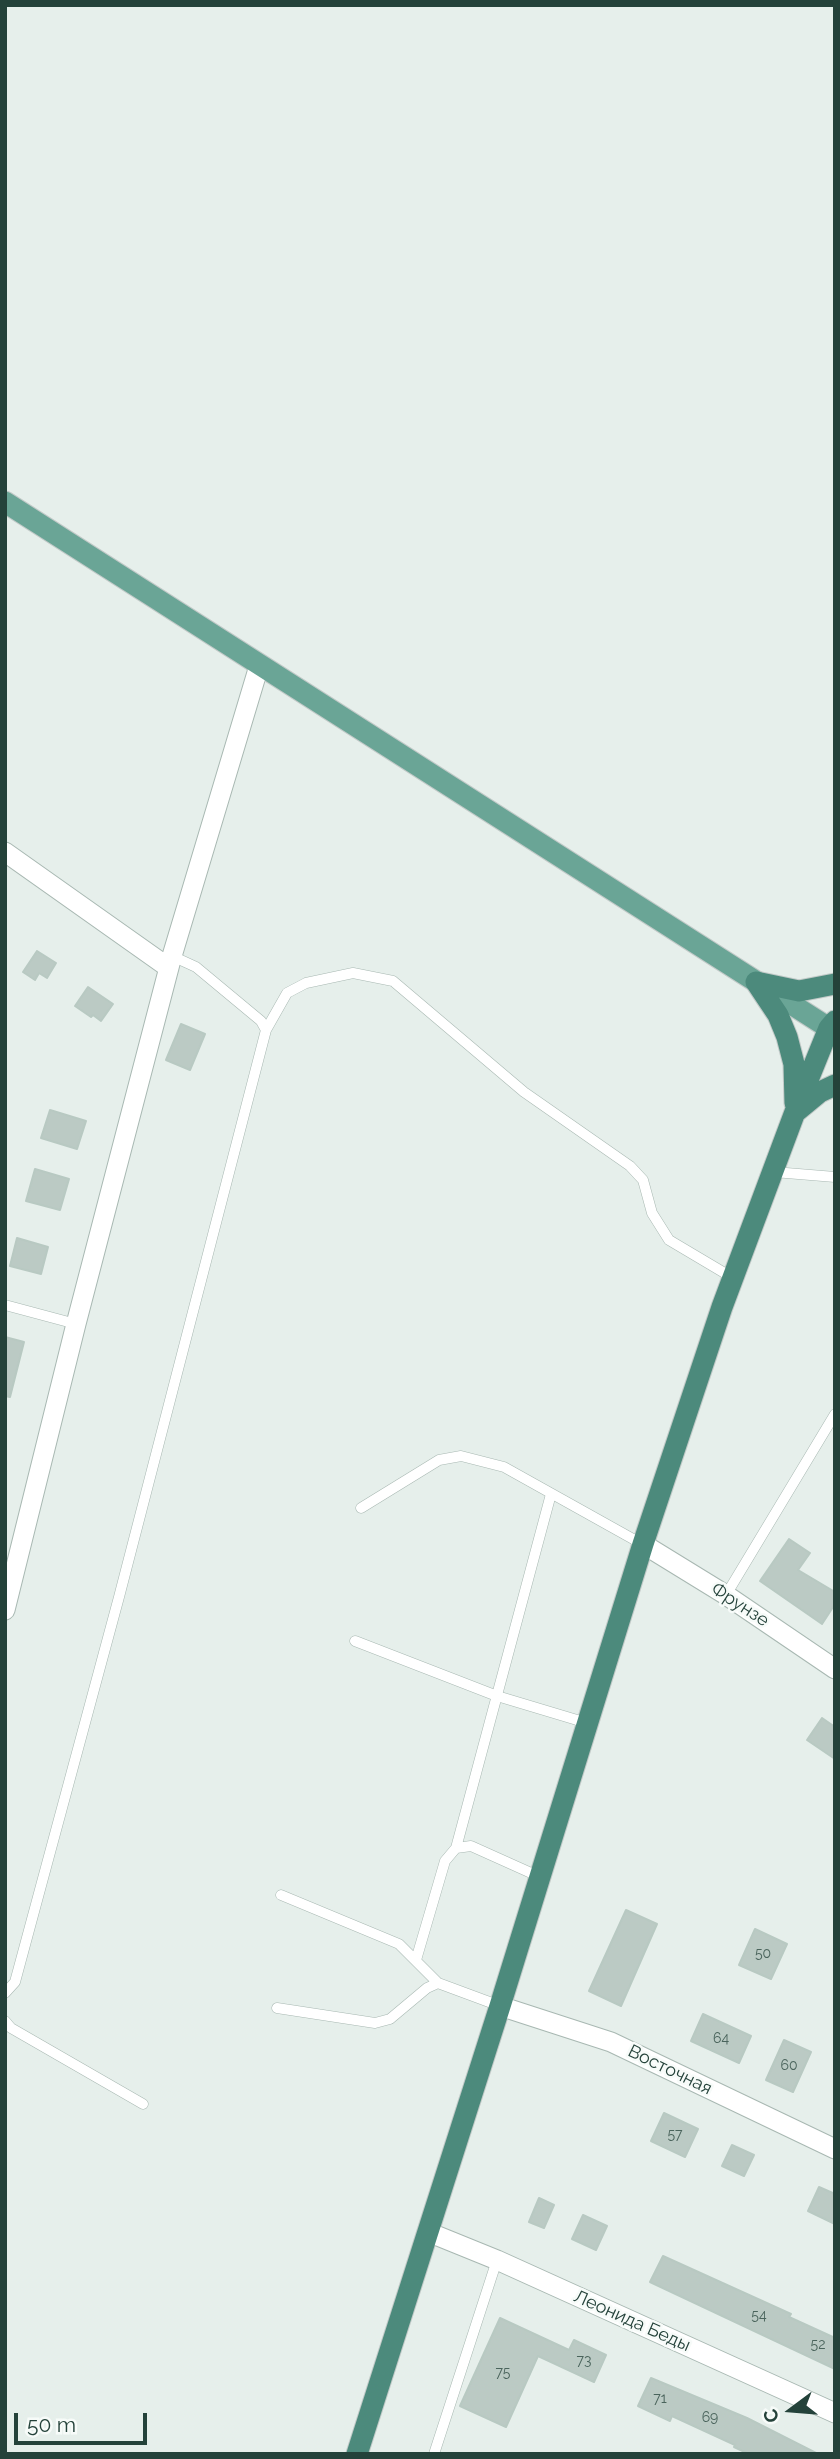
<!DOCTYPE html>
<html>
<head>
<meta charset="utf-8">
<style>
  body { margin:0 }
  #map { position:relative; width:840px; height:2459px; overflow:hidden; background:#e6efeb; font-family:Raleway,sans-serif }
  canvas { display:block }
  .frame { position:absolute; inset:0; border:7px solid #24423a; pointer-events:none }
  .north { position:absolute; left:756px; top:2375px; width:70px; height:70px; -webkit-text-stroke:5px #f7fbf9; paint-order:stroke; rotate:254deg; font-size:19px; font-weight:700; line-height:28px; text-align:center; color:#24423a }
  .north::after { content:''; display:block; margin:auto; width:24px; height:32px; background:#24423a; clip-path:polygon(50% 0,100% 100%,50% 72%,0 100%) }
  .scale { position:absolute; left:14px; top:2413px; width:133px; height:32px; box-sizing:border-box; border:4px solid #24423a; border-top:0; padding-left:9px; font-size:21px; line-height:24px; white-space:nowrap; color:#24423a; -webkit-text-stroke:5px #f7fbf9; paint-order:stroke }
</style>
</head>
<body>
<div id="map">
<canvas width="840" height="2459"></canvas>
<div class="frame"></div>
<div class="north">С</div>
<div class="scale">50 m</div>
</div>
<script>
const context = document.querySelector('canvas').getContext('2d');
context.lineJoin = 'round';
function paint(path, color) { context.fillStyle = color; context.fill(path, 'evenodd'); }
const toPath = rows => new Path2D(rows.map(r => 'M' + r).join(''));
function stroke(path, color, width, dash) { context.strokeStyle = color; context.lineWidth = width; context.lineCap = dash ? 'butt' : 'round'; context.setLineDash(dash || []); context.stroke(path); }
function drawText(font, color, halo, rows, align = 'center') {
  context.font = font + ' Raleway,sans-serif'; context.lineWidth = 5; context.setLineDash([]); context.textBaseline = 'middle'; context.strokeStyle = halo; context.fillStyle = color; for (const [text, x, y, turn = 0] of rows) {
    context.save(); context.translate(x, y); context.rotate((+turn || 0) * Math.PI / 180); context.textAlign = isNaN(turn) ? turn : align; if (halo) context.strokeText(text, 0, 0); context.fillText(text, 0, 0); context.restore();
  }
}
const building = toPath([
  [37,951,56,963,47,978,39,973,35,980,23,972,37,951],
  [88,987,113,1004,101,1021,93,1015,91,1017,75,1006,88,987],
  [181,1024,205,1034,190,1070,166,1060,181,1024],
  [50,1110,86,1121,77,1149,41,1138,50,1110],
  [35,1169,69,1179,60,1210,26,1201,35,1169],
  [17,1238,48,1247,41,1274,10,1266,17,1238],
  [5,1337,24,1342,10,1397,5,1396,5,1337],
  [789,1539,810,1553,798,1570,835,1592,835,1604,822,1624,760,1581,789,1539],
  [822,1718,835,1727,835,1759,807,1740,822,1718],
  [626,1910,657,1924,621,2006,589,1991,626,1910],
  [755,1929,787,1944,771,1979,739,1965,755,1929],
  [703,2014,751,2036,739,2063,691,2041,703,2014],
  [784,2040,811,2052,793,2092,766,2080,784,2040],
  [664,2113,698,2129,685,2157,651,2141,664,2113],
  [732,2145,754,2155,744,2176,722,2166,732,2145],
  [819,2187,835,2194,835,2224,808,2211,819,2187],
  [539,2198,554,2205,544,2228,529,2222,539,2198],
  [583,2215,607,2226,596,2250,572,2239,583,2215],
  [663,2256,791,2314,789,2317,835,2338,835,2369,650,2282,663,2256],
  [500,2318,569,2350,574,2340,606,2355,594,2382,538,2356,506,2427,460,2406,500,2318],
  [651,2378,747,2418,818,2454,749,2454,734,2447,735,2445,672,2416,670,2421,638,2406,651,2378]
]);
paint(building, '#bbcac4');
stroke(building, '#b8c9c2', 2);
const service = toPath([
  [266,1030,287,993,306,983,353,973,393,981,524,1092,630,1166,643,1180,652,1213,669,1240,733,1278],
  [774,1172,835,1177],
  [5,1305,76,1324],
  [361,1508,439,1460,461,1456,504,1467,642,1544],
  [726,1595,835,1414],
  [355,1641,497,1696,587,1723],
  [456,1848,551,1494],
  [281,1895,399,1944,438,1983,500,2006],
  [416,1960,445,1861,456,1848,471,1846,540,1877],
  [5,1993,15,1982,119,1597,266,1030,261,1021,196,967,172,956],
  [277,2008,375,2023,390,2019,427,1988,438,1983],
  [5,2021,11,2028,143,2104],
  [434,2454,497,2260]
]);
const minor = toPath([
  [5,852,169,968],
  [643,1544,726,1595,835,1669],
  [5,1610,76,1324,172,956,259,666],
  [500,2006,611,2042,835,2149],
  [428,2232,497,2260,835,2413]
]);
const primary = toPath([
  [5,502,835,1032]
]);
const trunk = toPath([
  [756,982,778,1015,787,1037,794,1064,795,1103],
  [756,982,799,991,835,984],
  [797,1111,820,1092,835,1085],
  [357,2454,500,2006,643,1544,722,1307,795,1112,829,1028,835,1021]
]);
stroke(service, '#a8b8b2', 11);
stroke(minor, '#a8b8b2', 21);
stroke(primary, '#c2cac8', 23);
stroke(trunk, '#c2cac8', 23);
stroke(service, '#fff', 10);
stroke(minor, '#fff', 19);
stroke(primary, '#6aa596', 21);
stroke(trunk, '#4c8a7c', 21);
drawText('14px', '#4a645c', null, [
  ["50",763,1954],
  ["64",721,2039],
  ["60",789,2066],
  ["57",675,2135],
  ["54",759,2316],
  ["52",818,2345],
  ["73",584,2361],
  ["75",503,2373],
  ["71",660,2399],
  ["69",710,2418]
]);
drawText('18px', '#24423a', '#f7fbf9', [
  ["Фрунзе",740,1605,33],
  ["Восточная",670,2070,26],
  ["Леонида Беды",632,2321,24]
]);
</script>
</body>
</html>
